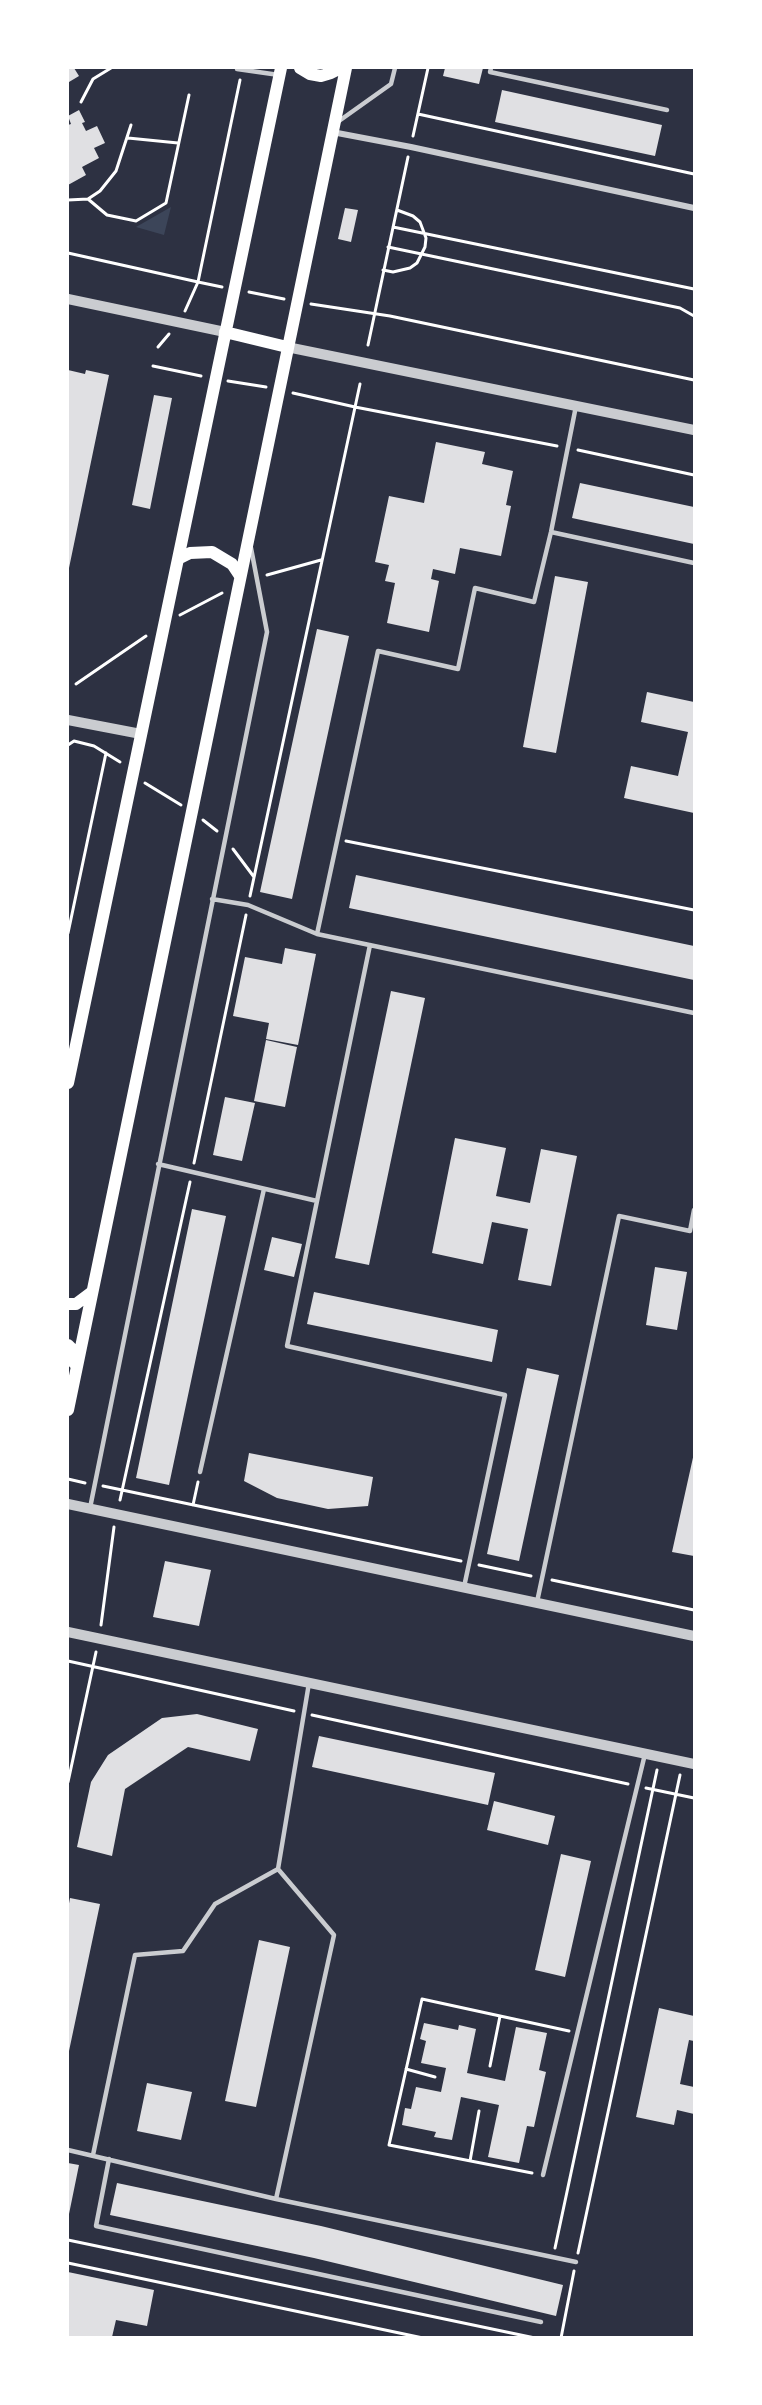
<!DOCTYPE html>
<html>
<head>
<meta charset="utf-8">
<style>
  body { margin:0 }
  #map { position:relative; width:762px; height:2405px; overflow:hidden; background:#2d3142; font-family:"Exo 2",sans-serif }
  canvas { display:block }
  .frame { position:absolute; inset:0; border:69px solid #fff; pointer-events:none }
</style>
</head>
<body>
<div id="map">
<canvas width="762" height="2405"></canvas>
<div class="frame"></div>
</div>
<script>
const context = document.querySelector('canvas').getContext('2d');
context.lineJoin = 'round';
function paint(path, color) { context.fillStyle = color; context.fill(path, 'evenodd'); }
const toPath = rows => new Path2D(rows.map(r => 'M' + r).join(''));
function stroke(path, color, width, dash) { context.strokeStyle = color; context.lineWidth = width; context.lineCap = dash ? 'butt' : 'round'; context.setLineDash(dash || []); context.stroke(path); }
paint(toPath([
  [171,207,164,235,136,227]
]), '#3c4559');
paint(toPath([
  [68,68,74,68,79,76,69,82],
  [445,68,483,68,479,84,443,76],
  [502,90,662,125,655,156,495,122],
  [79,110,85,122,82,123,86,131,97,126,105,143,94,148,99,158,82,167,86,175,68,185,68,125,71,124,68,116],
  [345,208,358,210,351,242,338,239],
  [68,370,85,374,86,370,109,375,69,568],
  [154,395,172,398,150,509,132,505],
  [436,442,485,452,482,464,513,471,506,505,511,506,501,556,460,548,455,574,433,569,431,579,439,581,429,632,387,623,395,583,385,581,389,565,375,562,389,496,424,503],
  [580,483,694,507,694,544,572,518],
  [555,576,588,582,556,753,523,747],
  [317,629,349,636,292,899,260,892],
  [647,692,694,702,694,813,624,798,631,766,678,776,688,732,641,722],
  [356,875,694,946,694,980,349,908],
  [285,948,316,954,298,1045,266,1039,269,1023,233,1016,245,957,282,964],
  [391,991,425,998,369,1265,335,1258],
  [266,1040,297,1047,285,1107,254,1101],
  [225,1097,255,1103,242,1161,213,1155],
  [455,1138,506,1148,496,1196,530,1203,541,1149,577,1156,551,1286,518,1280,528,1229,492,1222,483,1264,432,1253],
  [192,1209,226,1216,169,1485,136,1478],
  [272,1237,302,1244,294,1277,264,1270],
  [655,1267,687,1272,677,1330,646,1325],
  [314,1292,498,1330,492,1362,307,1324],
  [527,1368,559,1375,519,1561,487,1554],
  [249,1453,373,1477,368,1506,328,1509,277,1498,244,1481],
  [694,1453,694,1556,672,1552],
  [165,1561,211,1570,199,1626,153,1617],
  [197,1714,258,1729,250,1761,188,1747,125,1789,112,1856,77,1847,91,1782,108,1755,162,1718],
  [319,1736,495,1773,488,1805,312,1767],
  [494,1801,555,1816,548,1845,487,1830],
  [561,1854,591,1861,565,1977,535,1970],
  [70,1898,100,1904,69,2051,68,1909],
  [259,1940,290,1947,256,2107,225,2101],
  [659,2008,694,2016,694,2041,689,2040,680,2084,694,2087,694,2114,677,2110,674,2125,636,2117],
  [424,2023,458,2030,459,2025,476,2029,467,2073,505,2081,516,2027,547,2033,539,2070,546,2072,534,2127,527,2126,519,2163,488,2157,499,2105,461,2097,452,2140,434,2137,436,2132,402,2125,405,2108,411,2109,416,2087,441,2092,446,2068,421,2063,426,2041,420,2039],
  [147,2083,192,2092,181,2140,137,2131],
  [68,2163,79,2165,69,2214,68,2214],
  [117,2183,321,2226,563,2285,556,2316,314,2258,110,2215],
  [68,2272,154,2290,147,2326,116,2320,112,2337,68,2337]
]), '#e0e0e3');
stroke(toPath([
  [81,102,93,79,111,68],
  [418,114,694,174],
  [413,136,428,68],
  [128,138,178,143],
  [88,199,107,215,136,221,166,203,189,95],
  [68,200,88,199,100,191,116,171,131,125],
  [393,227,694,289],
  [388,247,680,308,694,316],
  [68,253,198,282,240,80],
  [383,270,393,272,410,268,417,263,425,247,426,238,420,222,413,216,397,210],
  [249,292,284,299],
  [311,304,390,316,694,380],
  [185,311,198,282,222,287],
  [368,345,408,157],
  [158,347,169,334],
  [153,366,201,376],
  [228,381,266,387],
  [293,393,355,407,557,446],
  [578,450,694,475],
  [267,575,321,560],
  [180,615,222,593],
  [76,684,146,636],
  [68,745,74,741,94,746,120,762],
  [145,783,181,805],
  [203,820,217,831],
  [346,841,694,910],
  [233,849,254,877],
  [250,896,360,384],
  [68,933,106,753],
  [194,1163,246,915],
  [68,1479,85,1483],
  [103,1486,461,1561],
  [120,1500,190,1182],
  [193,1505,198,1482],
  [479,1565,531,1576],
  [552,1580,694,1610],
  [101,1625,114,1527],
  [68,1661,294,1711],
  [312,1715,628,1784],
  [68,1782,96,1652],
  [646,1788,694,1798],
  [490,2066,500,2016],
  [406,2069,435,2077],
  [470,2161,479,2111],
  [532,2173,389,2145,422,1999,569,2031],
  [68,2240,535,2338],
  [555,2248,657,1770],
  [578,2253,680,1775],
  [68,2263,423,2338],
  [561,2338,574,2271]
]), '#fff', 3);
stroke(toPath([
  [491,68,490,72,667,110],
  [237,69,279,75],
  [339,121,391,84,395,68],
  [551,532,694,563],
  [212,899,248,905,317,934,694,1013],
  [317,934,378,651,458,669,475,588,534,602,551,532,576,406],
  [370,945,287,1346,505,1395,464,1587],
  [158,1164,317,1201],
  [200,1472,264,1189],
  [90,1508,267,632,251,548],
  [537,1602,619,1216,690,1231,694,1210],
  [68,2150,276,2199,576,2262],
  [93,2155,135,1955,183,1951,215,1904,278,1869,309,1683],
  [109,2159,96,2226,541,2322],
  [543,2175,645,1754],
  [276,2199,334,1935,278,1869]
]), '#caccd0', 4.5);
stroke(toPath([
  [332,132,411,147,694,208]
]), '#caccd0', 6);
stroke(toPath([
  [68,299,225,332],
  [287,347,694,430],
  [68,720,141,734],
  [68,1504,694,1636],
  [68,1632,694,1764]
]), '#caccd0', 10);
stroke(toPath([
  [300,68,310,74,321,76,331,73,341,68],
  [225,332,287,347],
  [178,559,190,553,212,552,232,564,240,576],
  [68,1083,281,68],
  [68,1304,76,1304,92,1292],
  [68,1345,72,1349,74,1363],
  [68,1410,346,68]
]), '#fff', 12);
</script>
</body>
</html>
